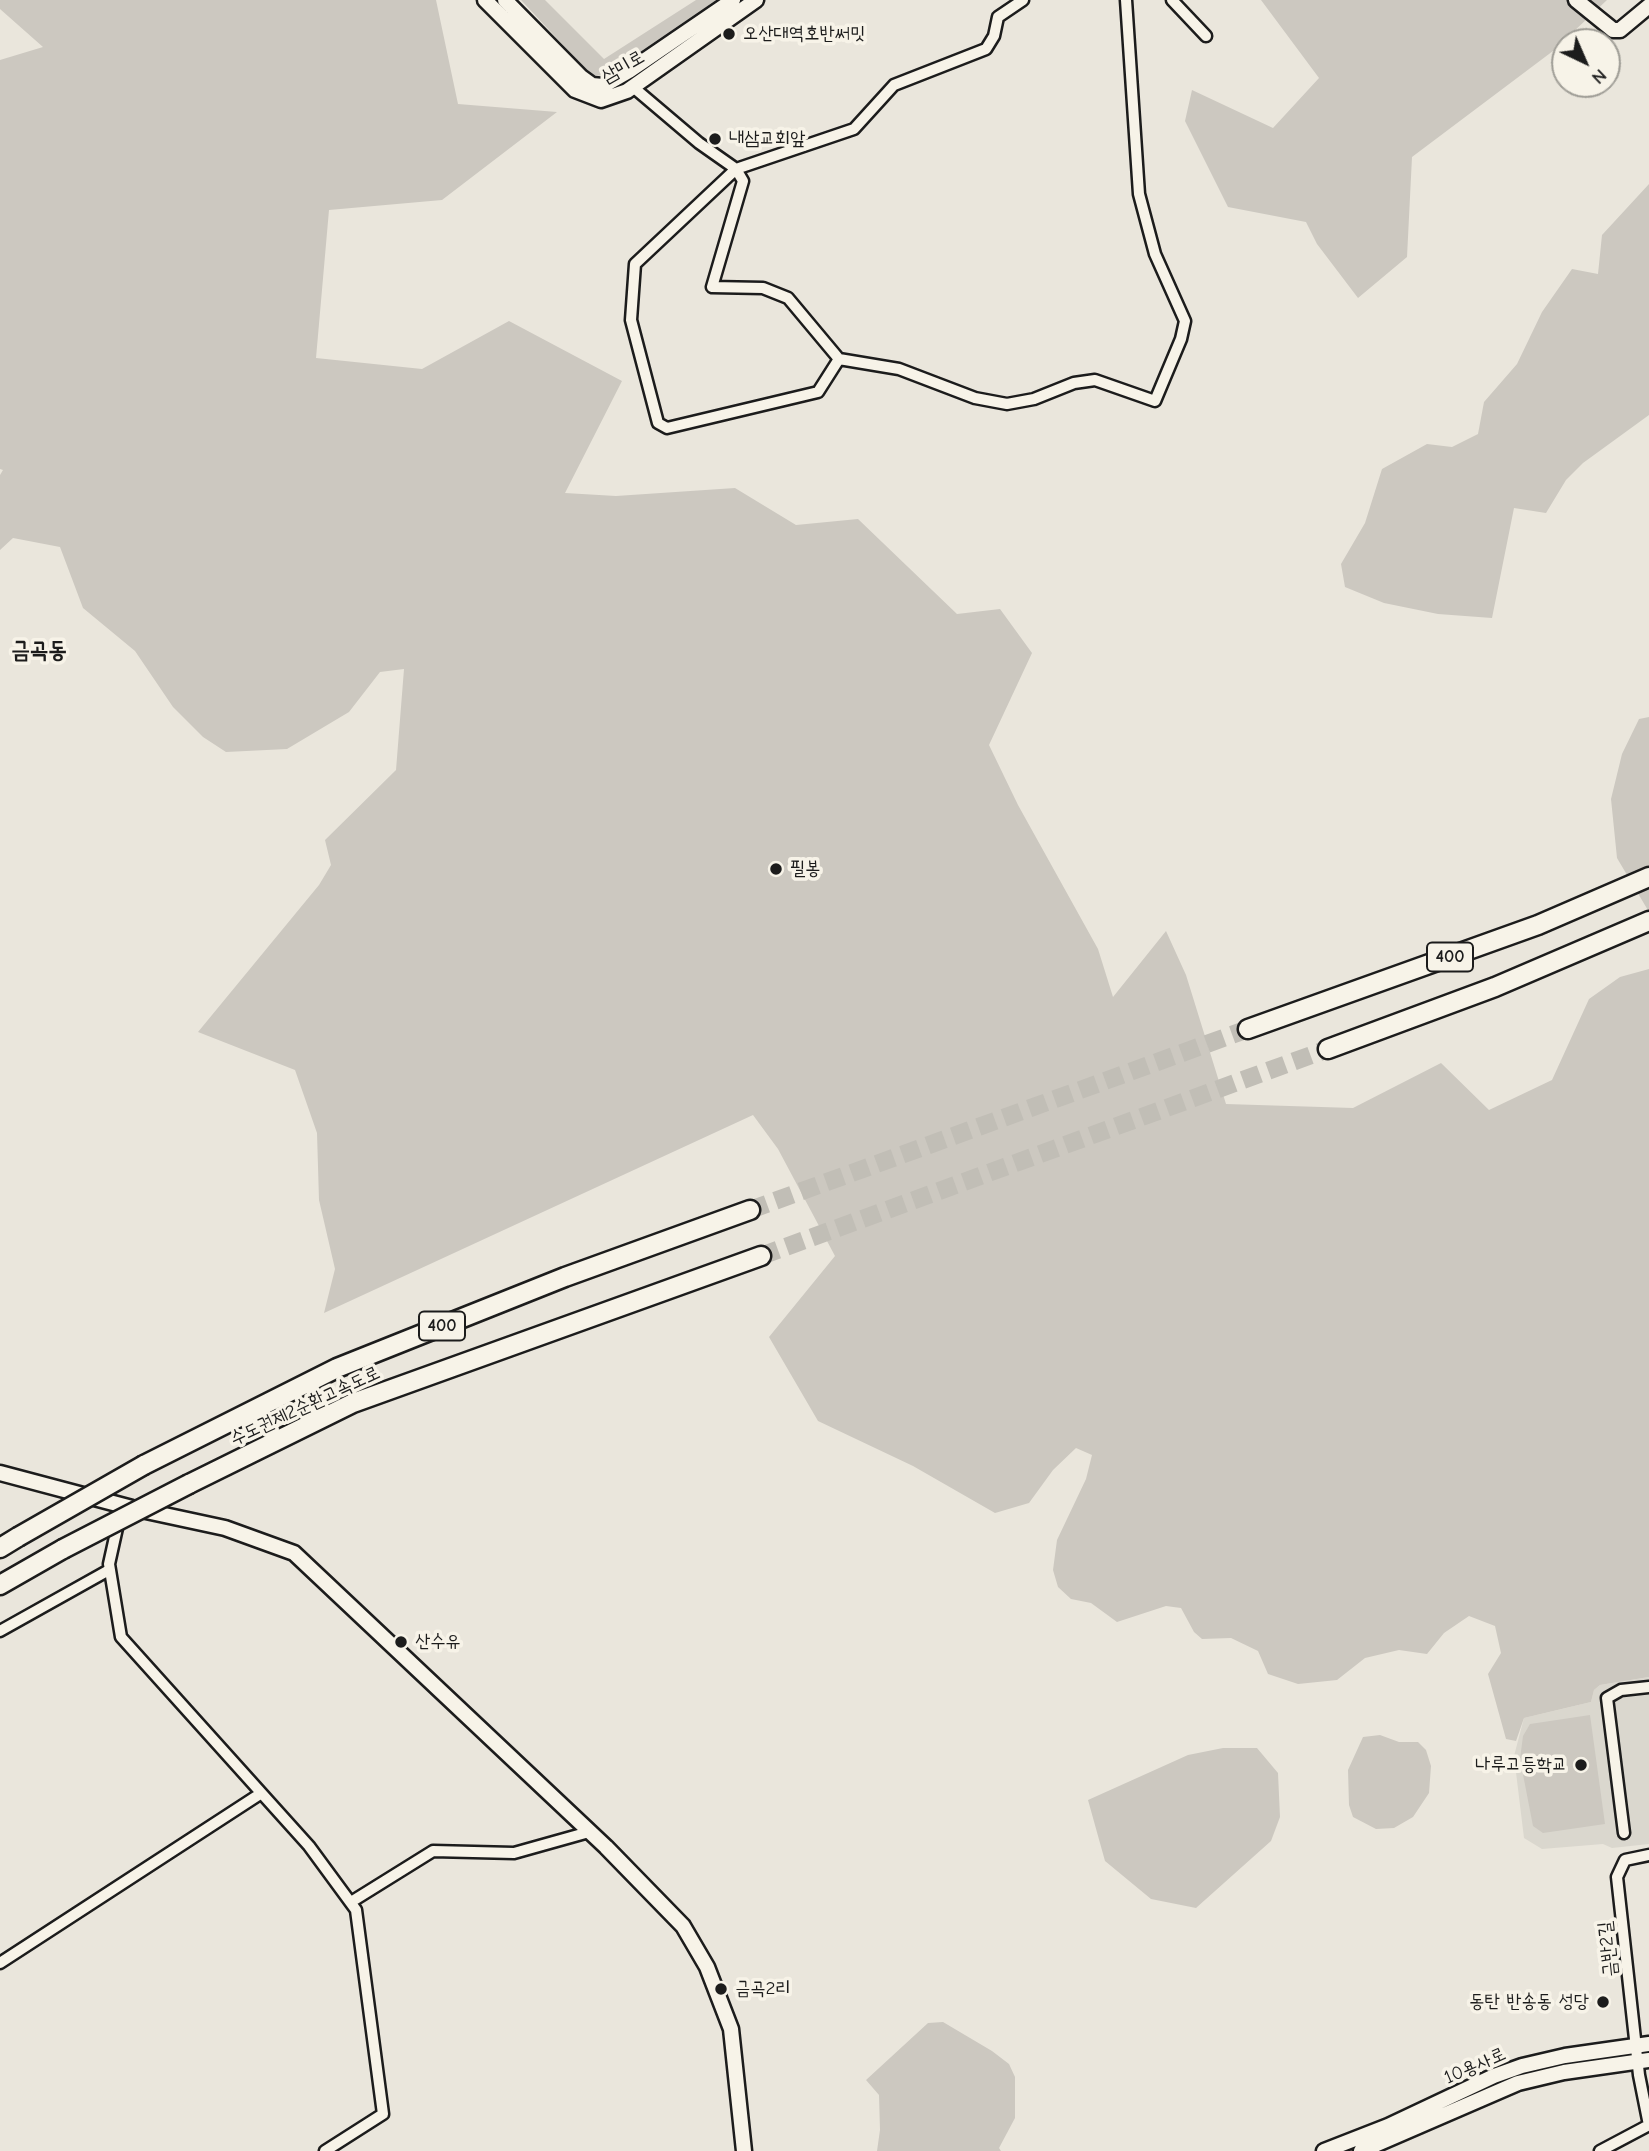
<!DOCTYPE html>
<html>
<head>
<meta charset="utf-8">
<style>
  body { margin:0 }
  #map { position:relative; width:1649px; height:2151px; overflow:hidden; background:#eae6dc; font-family:"Comic Neue",sans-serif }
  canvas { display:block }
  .north { position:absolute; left:1551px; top:28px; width:70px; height:70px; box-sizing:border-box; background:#f7f3e8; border:2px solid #9f9d96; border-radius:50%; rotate:136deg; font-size:19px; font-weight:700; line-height:28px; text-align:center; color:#1c1c1c }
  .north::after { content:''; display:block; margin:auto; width:24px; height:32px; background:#1c1c1c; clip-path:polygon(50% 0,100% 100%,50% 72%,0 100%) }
</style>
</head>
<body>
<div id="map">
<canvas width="1649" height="2151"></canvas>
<div class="north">N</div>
</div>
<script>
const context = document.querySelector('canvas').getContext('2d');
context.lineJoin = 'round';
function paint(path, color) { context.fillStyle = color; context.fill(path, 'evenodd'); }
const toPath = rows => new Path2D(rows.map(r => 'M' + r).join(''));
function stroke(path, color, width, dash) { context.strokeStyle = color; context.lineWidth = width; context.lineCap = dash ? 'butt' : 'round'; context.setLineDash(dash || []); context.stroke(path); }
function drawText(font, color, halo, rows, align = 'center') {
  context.font = font + ' "Comic Neue","Poor Story",sans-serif'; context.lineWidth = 7; context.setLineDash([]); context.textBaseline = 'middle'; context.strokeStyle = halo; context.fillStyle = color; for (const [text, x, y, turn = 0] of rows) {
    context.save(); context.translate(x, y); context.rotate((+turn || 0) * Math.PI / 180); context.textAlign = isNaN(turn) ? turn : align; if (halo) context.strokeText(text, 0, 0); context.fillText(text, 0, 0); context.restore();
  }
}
paint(toPath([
  [1649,1677,1649,1844,1612,1848,1603,1844,1542,1849,1524,1838,1514,1756,1524,1718,1591,1702,1594,1690,1600,1685]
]), '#dad7ce');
paint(toPath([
  [0,0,436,0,458,104,557,112,442,200,329,210,316,358,422,369,509,321,622,381,565,493,616,496,735,488,796,525,858,519,957,614,1000,609,1032,653,989,745,1018,805,1098,949,1113,997,1166,931,1186,975,1226,1104,1353,1108,1441,1063,1489,1110,1552,1080,1589,999,1620,977,1649,969,1649,1677,1600,1685,1594,1690,1591,1702,1524,1718,1516,1741,1506,1739,1488,1674,1501,1653,1495,1626,1469,1616,1444,1633,1427,1654,1399,1650,1365,1658,1337,1680,1298,1684,1268,1674,1258,1651,1231,1638,1202,1639,1194,1632,1181,1608,1166,1606,1117,1622,1091,1603,1071,1599,1058,1587,1053,1570,1057,1540,1086,1479,1092,1455,1076,1448,1053,1470,1029,1503,995,1513,913,1466,818,1421,769,1337,835,1256,778,1149,753,1115,324,1313,335,1269,319,1200,317,1133,295,1070,198,1032,319,885,331,865,325,840,396,770,404,669,380,672,349,712,287,749,226,752,203,737,173,707,135,651,83,608,60,547,13,538,0,550,0,475,3,470,0,469,0,60,43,47,0,9],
  [521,0,545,0,604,59,696,0,716,0,605,76,591,75],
  [1261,0,1607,0,1553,51,1412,157,1407,257,1358,298,1317,244,1306,222,1228,207,1185,121,1192,90,1273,128,1319,78],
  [1649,184,1649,415,1583,463,1566,480,1546,513,1514,508,1492,618,1438,614,1384,603,1345,587,1341,564,1365,523,1382,469,1427,444,1452,447,1478,434,1484,402,1517,364,1542,312,1572,269,1598,274,1602,235],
  [1649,717,1649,912,1617,858,1611,799,1622,754,1639,719],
  [1590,1715,1605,1824,1543,1833,1533,1826,1520,1759,1523,1736,1530,1724],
  [1380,1735,1399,1742,1418,1742,1426,1750,1431,1766,1429,1793,1413,1817,1394,1828,1376,1829,1353,1817,1349,1805,1348,1770,1363,1737],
  [1223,1748,1257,1748,1278,1773,1280,1817,1271,1841,1196,1908,1151,1899,1105,1861,1088,1800,1188,1755],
  [943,2022,992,2051,1009,2064,1015,2077,1015,2118,999,2148,1001,2151,877,2151,880,2130,879,2095,866,2080,928,2023]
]), '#ccc8c0');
stroke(toPath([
  [750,1210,1248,1029],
  [761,1256,1328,1049]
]), '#c1beb6', 18, [18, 9]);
const street = toPath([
  [1023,0,998,17,994,36,986,49,894,85,854,129,736,169,635,264,631,320,658,423,667,428,818,392,839,359,899,369,975,398,1007,404,1034,399,1074,383,1095,380,1155,401,1181,339,1185,321,1155,254,1139,194,1126,0],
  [1172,0,1206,36],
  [633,87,699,143,736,169,743,181,712,287,763,288,788,298,839,359],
  [119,1519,109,1564,121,1637,309,1846,356,1910,383,2114,325,2151],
  [0,1631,109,1570],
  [1624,1833,1607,1698,1621,1690,1649,1687],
  [351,1902,433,1851,514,1853,589,1832],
  [0,1963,260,1794],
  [1600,2151,1649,2125,1639,2075,1617,1877,1625,1860,1649,1855]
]);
const secondary = toPath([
  [485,0,575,90,601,100,627,91,756,0],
  [505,0,581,77,592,85,603,86,629,71,733,0],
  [1576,0,1613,30,1620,30,1649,6],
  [0,1473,132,1508,225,1528,294,1553,606,1847,683,1926,707,1967,731,2029,744,2151],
  [1324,2151,1388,2126,1494,2076,1522,2066,1565,2056,1649,2044],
  [1361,2151,1518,2083,1564,2072,1649,2060]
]);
const highway = toPath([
  [1248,1029,1538,925,1649,877],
  [1328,1049,1495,987,1649,921],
  [144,1465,337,1368,565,1277,750,1210],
  [189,1484,353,1403,761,1256],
  [0,1548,18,1537],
  [0,1585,63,1549]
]);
stroke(street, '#1c1c1c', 15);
stroke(secondary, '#1c1c1c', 19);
stroke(highway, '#1c1c1c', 23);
stroke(street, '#f7f3e8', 10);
stroke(secondary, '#f7f3e8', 14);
stroke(highway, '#f7f3e8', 18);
const highwayBridge = toPath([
  [18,1537,144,1465],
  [63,1549,189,1484]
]);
stroke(highwayBridge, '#1c1c1c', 23, []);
stroke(highwayBridge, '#f7f3e8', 18);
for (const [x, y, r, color] of [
  [729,34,7,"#1c1c1c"],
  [715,139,7,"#1c1c1c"],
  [776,869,7,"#1c1c1c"],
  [401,1642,7,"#1c1c1c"],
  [1581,1765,7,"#1c1c1c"],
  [721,1989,7,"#1c1c1c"],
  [1603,2002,7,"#1c1c1c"]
]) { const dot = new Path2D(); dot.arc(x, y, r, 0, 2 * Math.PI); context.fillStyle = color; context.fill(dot); stroke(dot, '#f7f3e8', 2.5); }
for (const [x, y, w] of [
  [1450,957,46],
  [442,1326,46]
]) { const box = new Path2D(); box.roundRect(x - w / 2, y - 14.5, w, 29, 5); context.fillStyle = '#f7f3e8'; context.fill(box); stroke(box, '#1c1c1c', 2); }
drawText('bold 18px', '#1c1c1c', null, [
  ["400",1450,957],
  ["400",442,1326]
]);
drawText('19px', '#1c1c1c', '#f7f3e8', [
  ["오산대역호반써밋",743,34],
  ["내삼교회앞",729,139],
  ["필봉",790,869],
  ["산수유",415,1642],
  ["나루고등학교",1567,1765,"right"],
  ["금곡2리",735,1989],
  ["동탄 반송동 성당",1589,2002,"right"]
], 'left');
drawText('19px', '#1c1c1c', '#f7f3e8', [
  ["삼미로",623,67,-30],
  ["수도권제2순환고속도로",305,1406,-25],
  ["금반2길",1608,1949,-96],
  ["10용사로",1475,2066,-24]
]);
drawText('bold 23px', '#1c1c1c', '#f7f3e8', [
  ["금곡동",39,650]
]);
</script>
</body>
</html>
